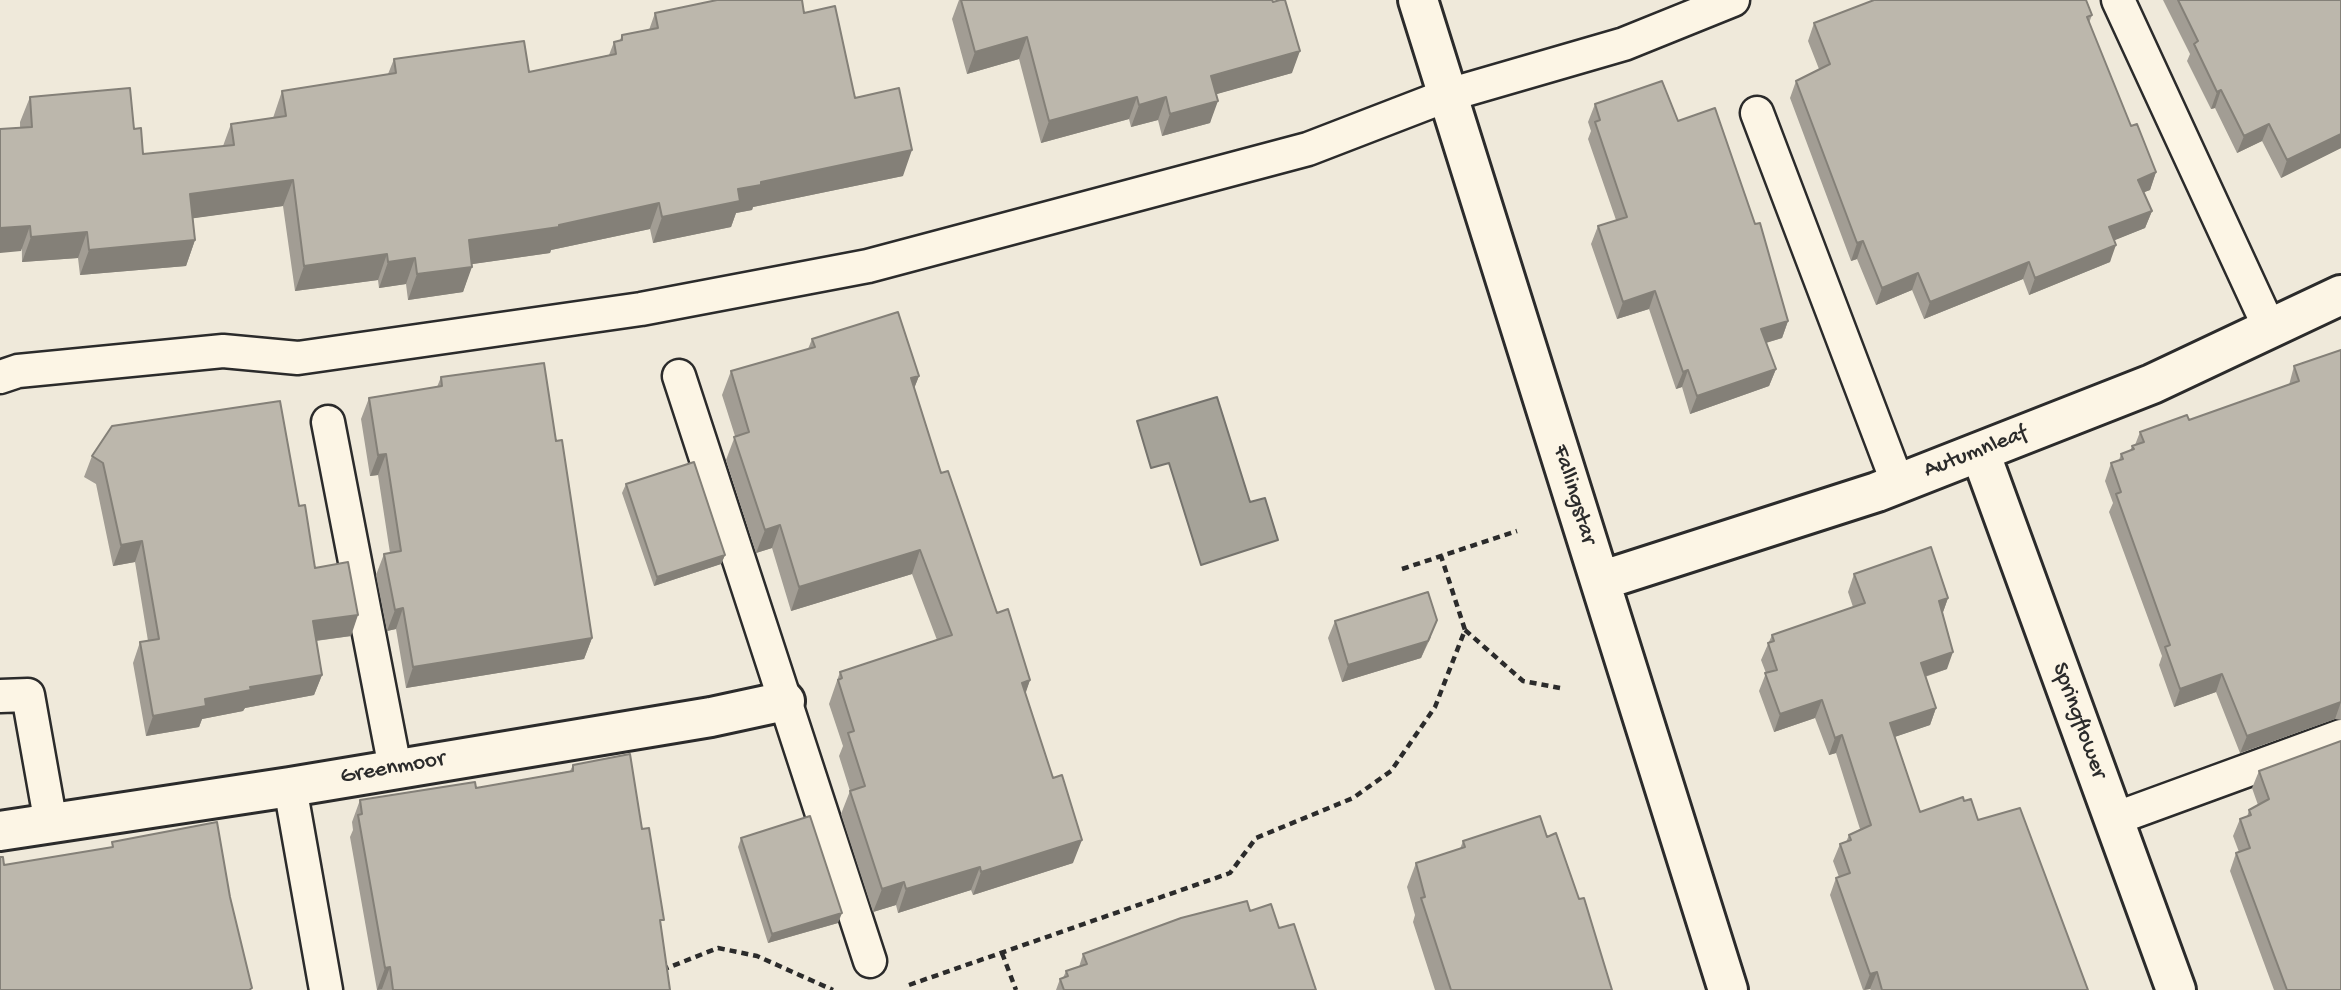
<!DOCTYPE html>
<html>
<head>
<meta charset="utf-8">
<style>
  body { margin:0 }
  canvas { display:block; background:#efe9da }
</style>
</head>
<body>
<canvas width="2341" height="990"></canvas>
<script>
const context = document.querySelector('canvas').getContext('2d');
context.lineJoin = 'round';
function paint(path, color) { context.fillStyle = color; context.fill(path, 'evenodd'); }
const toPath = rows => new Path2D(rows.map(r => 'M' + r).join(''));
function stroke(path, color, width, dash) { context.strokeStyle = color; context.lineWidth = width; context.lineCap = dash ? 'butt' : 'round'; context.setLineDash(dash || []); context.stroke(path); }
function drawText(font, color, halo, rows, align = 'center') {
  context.font = font + ' "Gochi Hand",sans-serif'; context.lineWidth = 5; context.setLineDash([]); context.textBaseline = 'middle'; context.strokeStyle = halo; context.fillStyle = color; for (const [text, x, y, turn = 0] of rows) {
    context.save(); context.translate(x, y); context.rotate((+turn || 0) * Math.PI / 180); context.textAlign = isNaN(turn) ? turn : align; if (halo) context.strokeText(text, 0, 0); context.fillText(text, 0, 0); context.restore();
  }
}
const water = toPath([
  [1217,397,1250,502,1265,498,1278,540,1201,565,1169,463,1151,468,1137,421,1217,397]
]);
paint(water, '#a6a399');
stroke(water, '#75736d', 2);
const lane = toPath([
  [2118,0,2270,329],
  [1757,113,1898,484],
  [679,376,870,961],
  [0,377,18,371,223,351,298,358,641,309,868,266,1308,149,1448,95,1624,44,1733,0],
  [328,422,395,768],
  [0,696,28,695,51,824],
  [290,787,326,990],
  [2114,819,2341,736]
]);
const street = toPath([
  [1418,0,1728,990],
  [1980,452,2176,990],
  [1600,581,1877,492,2152,384,2341,295],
  [0,831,290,787,711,717,785,701]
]);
stroke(lane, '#2b2b2b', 37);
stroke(street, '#2b2b2b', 44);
stroke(toPath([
  [1402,569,1517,531],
  [1465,630,1523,681,1560,688],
  [1002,953,1016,990],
  [662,970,718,948,757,956,833,990],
  [909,985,1230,873,1256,838,1353,798,1391,771,1435,707,1465,630,1441,556]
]), '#2b2b2b', 4.5, [7, 5]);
stroke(lane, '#fcf5e5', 32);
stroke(street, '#fcf5e5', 38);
paint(toPath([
  [959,0,1272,0,1292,73,1216,94,1210,123,1162,136,1158,120,1131,127,1129,119,1041,143,1019,59,967,74,952,19],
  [2163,0,2341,0,2341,148,2281,178,2262,141,2237,153,2215,108,2211,109,2187,61,2190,54],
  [655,13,804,13,903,176,753,207,752,210,736,213,731,227,653,243,650,229,551,250,550,253,472,264,463,292,408,300,406,284,379,288,378,280,295,291,283,206,193,218,195,240,186,266,80,275,78,258,22,262,20,122,30,97,143,154,223,146,231,124,273,118,282,91,388,74,394,59,529,72,609,55,614,42,620,40,622,35,649,30],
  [2092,15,2089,23,2131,126,2156,172,2150,190,2144,192,2152,211,2145,228,2114,240,2110,262,2029,295,2023,279,1924,319,1912,290,1876,305,1857,259,1851,261,1790,98,1796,81,1819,69,1808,41,1814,23],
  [1595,104,1678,121,1788,321,1782,338,1766,343,1776,369,1769,386,1690,414,1682,387,1676,389,1649,309,1617,319,1591,244,1598,226,1616,220,1588,139,1591,131,1588,122],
  [812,339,919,376,914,388,941,473,997,613,1030,680,1025,693,1073,863,973,895,971,890,898,913,896,905,873,912,841,814,850,791,839,756,843,746,829,704,840,672,937,640,912,574,791,611,772,548,756,553,726,460,735,436,722,395,731,371,808,349],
  [2341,350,2341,720,2335,719,2240,753,2216,692,2174,707,2159,665,2162,656,2109,512,2113,503,2105,481,2111,463,2119,460,2121,454,2130,451,2132,446,2135,445,2140,432,2189,420,2289,385,2294,366],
  [441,377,556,441,592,638,584,659,406,688,396,629,387,631,376,575,384,554,390,553,378,475,370,476,361,419,369,398,437,387],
  [92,456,299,506,315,568,351,636,316,641,322,675,314,695,245,708,243,711,202,719,199,727,146,736,133,663,140,642,148,641,135,562,113,566,96,484,84,477],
  [626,484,725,555,721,564,654,586,622,493],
  [1854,574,1948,598,1943,612,1947,669,1925,677,1936,708,1930,725,1894,737,1920,812,1964,801,1978,820,2088,990,1871,990,1870,989,1863,990,1830,895,1836,878,1839,877,1833,861,1840,844,1846,842,1849,835,1860,829,1836,753,1829,755,1815,718,1774,732,1759,691,1766,673,1761,660,1772,635,1853,607,1848,592],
  [1335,621,1431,637,1421,658,1342,682,1328,638],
  [573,765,642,829,661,927,670,990,377,990,350,837,353,830,352,822,360,800,476,788,570,771],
  [2259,771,2341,990,2274,990,2230,871,2236,853,2239,852,2233,836,2240,819,2247,817,2249,810,2258,805,2252,788],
  [1547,837,1612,990,1435,990,1413,922,1415,915,1407,887,1416,863,1460,849,1463,841],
  [741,838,838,923,768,943,738,847],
  [1250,911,1279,928,1316,990,1056,990,1060,979,1063,978,1066,971,1079,967,1083,954]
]), '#a29d94');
paint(toPath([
  [1027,37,1019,59,967,74,975,52],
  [1300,51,1292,73,1203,98,1211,76],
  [2221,90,2215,108,2211,109,2217,92],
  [1137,97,1129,119,1041,143,1049,121],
  [1166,97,1158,120,1131,127,1139,105],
  [1218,101,1210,123,1162,136,1170,114],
  [2269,124,2262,141,2237,153,2244,136],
  [2341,134,2341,148,2281,178,2287,160],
  [912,150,903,176,753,207,752,210,736,213,731,227,653,243,662,217,738,189,761,182],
  [2156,172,2150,190,2132,197,2138,180],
  [293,180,283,206,181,220,190,194],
  [659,203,650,229,551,250,550,253,459,266,469,240,559,225],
  [2152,211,2145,228,2103,245,2109,227],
  [30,226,21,251,0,253,0,228],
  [87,232,78,258,22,262,31,237],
  [195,240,186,266,80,275,89,250],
  [1863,241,1857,259,1851,261,1857,243],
  [2116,245,2110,262,2029,295,2035,278],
  [387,254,378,280,295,291,304,266],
  [415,258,406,284,379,288,388,262],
  [2029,262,2023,279,1924,319,1930,302],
  [472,267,463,292,408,300,417,274],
  [1918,273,1912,290,1876,305,1882,288],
  [1655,291,1649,309,1617,319,1623,302],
  [1788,321,1782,338,1755,346,1761,329],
  [1776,369,1769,386,1690,414,1697,396],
  [1688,370,1682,387,1676,389,1683,372],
  [919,376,910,399,911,378],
  [386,454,378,475,370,476,378,455],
  [780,525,772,548,756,553,765,530],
  [142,541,135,562,113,566,121,545],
  [920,550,912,574,791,611,799,587],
  [725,555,721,564,654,586,657,577],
  [1948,598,1942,615,1939,601],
  [403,608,396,629,387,631,395,610],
  [358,615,351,636,306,642,313,621],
  [1437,620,1421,658,1342,682,1348,665],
  [592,638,584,659,406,688,413,667],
  [1953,652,1947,669,1914,680,1921,663],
  [2222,674,2216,692,2174,707,2180,689],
  [322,675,314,695,245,708,243,711,202,719,199,727,146,736,153,716,205,699,250,687],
  [1030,680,1022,704,1022,683],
  [1822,700,1815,718,1774,732,1780,714],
  [2341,702,2335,719,2240,753,2247,736],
  [1936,708,1930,725,1883,741,1890,723],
  [1842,735,1836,753,1829,755,1835,738],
  [1082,840,1073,863,973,895,981,872],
  [980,867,971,890,898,913,906,889],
  [904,882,896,905,873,912,882,889],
  [842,913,838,923,768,943,772,934],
  [390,967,382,989,377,990,385,968],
  [1877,972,1870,989,1864,990,1870,974]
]), '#848078');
const building = toPath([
  [717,0,802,0,804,13,835,6,855,98,899,88,912,150,761,182,761,185,738,189,740,201,662,217,659,203,559,225,559,227,469,240,472,267,417,274,415,258,388,262,387,254,304,266,293,180,190,194,195,240,89,250,87,232,31,237,30,226,0,228,0,129,32,127,30,97,130,88,134,129,141,128,143,154,234,145,231,124,286,116,282,91,396,73,394,59,524,41,529,72,616,54,614,42,622,40,622,35,658,28,655,13,717,0],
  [961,0,1272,0,1273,2,1280,0,1285,0,1300,51,1211,76,1218,101,1170,114,1166,97,1139,105,1137,97,1049,121,1027,37,975,52,961,0],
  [1874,0,2086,0,2092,15,2087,17,2131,126,2137,124,2156,172,2138,180,2152,211,2109,227,2116,245,2035,278,2029,262,1930,302,1918,273,1882,288,1863,241,1857,243,1796,81,1830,64,1814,23,1874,0],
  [2178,0,2341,0,2341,134,2287,160,2269,124,2244,136,2221,90,2217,92,2194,44,2198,41,2178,0],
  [1662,81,1678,121,1715,108,1755,224,1760,223,1788,321,1761,329,1776,369,1697,396,1688,370,1683,372,1655,291,1623,302,1598,226,1627,217,1595,122,1600,120,1595,104,1662,81],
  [898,312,919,376,911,378,941,473,948,471,997,613,1008,609,1030,680,1022,683,1053,778,1062,775,1082,840,981,872,980,867,906,889,904,882,882,889,850,791,865,786,848,733,854,731,838,680,842,678,840,672,952,635,920,550,799,587,780,525,765,530,734,437,749,432,731,371,815,347,812,339,898,312],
  [2341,350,2341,702,2247,736,2222,674,2180,689,2165,647,2170,645,2116,494,2121,492,2111,463,2123,459,2121,454,2134,449,2132,446,2144,442,2140,432,2187,415,2189,420,2299,381,2294,366,2341,350],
  [544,363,556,441,562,440,592,638,413,667,403,608,395,610,384,554,401,551,386,454,378,455,369,398,442,386,441,377,544,363],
  [280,401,299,506,305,505,315,568,348,562,358,615,313,621,322,675,250,687,251,690,205,699,206,706,153,716,140,642,159,639,142,541,121,545,103,463,92,456,112,426,280,401],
  [694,462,725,555,657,577,626,484,694,462],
  [1931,547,1948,598,1939,601,1953,652,1921,663,1936,708,1890,723,1920,812,1963,797,1964,801,1971,799,1978,820,2020,808,2088,990,1882,990,1877,972,1870,974,1836,878,1850,873,1840,844,1851,840,1849,835,1871,825,1842,735,1835,738,1822,700,1780,714,1765,673,1777,670,1768,643,1774,641,1772,635,1865,603,1854,574,1931,547],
  [1428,592,1437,620,1428,641,1348,665,1335,621,1428,592],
  [2341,741,2341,990,2287,990,2236,853,2250,848,2240,819,2251,815,2249,810,2269,799,2259,771,2341,741],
  [630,754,642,829,649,828,664,920,660,920,670,990,393,990,390,967,385,968,358,815,362,814,360,800,475,782,476,788,573,771,573,765,630,754],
  [810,816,842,913,772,934,741,838,810,816],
  [1540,816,1547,837,1556,833,1579,899,1584,898,1612,990,1451,990,1421,898,1425,897,1416,863,1465,847,1463,841,1540,816],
  [217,822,230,897,252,988,249,990,0,990,0,857,3,857,4,865,113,847,112,842,217,822],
  [1247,901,1250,911,1271,904,1279,928,1294,924,1316,990,1064,990,1060,979,1068,976,1066,971,1087,964,1083,954,1181,918,1247,901]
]);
paint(building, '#bcb7ac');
stroke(building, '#848078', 2);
drawText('23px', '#2b2b2b', '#fcf5e5', [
  ["Autumnleaf",1976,453,-21],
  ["Fallingstar",1573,495,73],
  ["Springflower",2078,721,70],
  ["Greenmoor",393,769,-10]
]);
</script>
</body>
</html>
